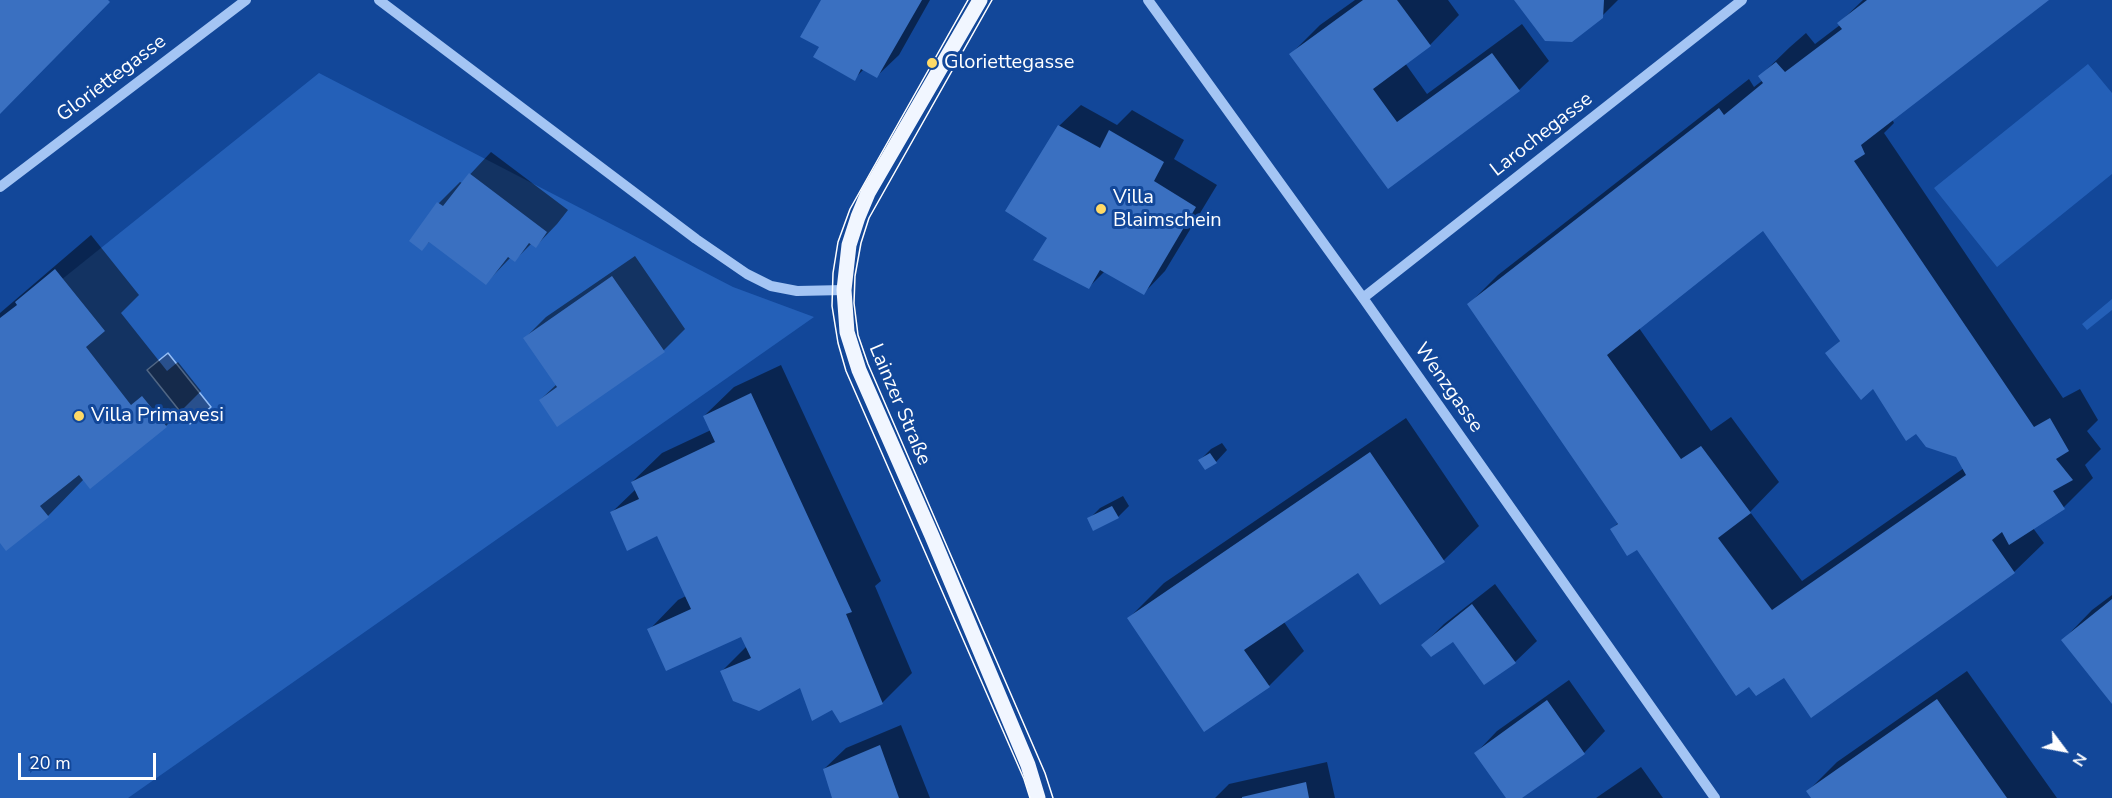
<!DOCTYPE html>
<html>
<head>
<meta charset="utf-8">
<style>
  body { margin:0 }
  #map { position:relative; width:2112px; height:798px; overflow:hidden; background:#124799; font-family:"Nunito Sans",sans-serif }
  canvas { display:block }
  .north { position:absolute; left:2034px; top:720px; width:60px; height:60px; -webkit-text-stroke:4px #124799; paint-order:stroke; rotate:122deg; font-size:16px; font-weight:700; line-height:24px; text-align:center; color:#fff }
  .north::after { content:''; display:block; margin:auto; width:21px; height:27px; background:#fff; clip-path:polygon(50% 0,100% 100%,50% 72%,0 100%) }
  .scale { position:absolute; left:18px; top:753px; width:138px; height:27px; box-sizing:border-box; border:3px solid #fff; border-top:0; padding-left:8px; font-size:18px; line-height:21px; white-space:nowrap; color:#fff; -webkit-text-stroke:4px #124799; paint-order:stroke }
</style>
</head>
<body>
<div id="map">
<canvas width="2112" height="798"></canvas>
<div class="north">N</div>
<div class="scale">20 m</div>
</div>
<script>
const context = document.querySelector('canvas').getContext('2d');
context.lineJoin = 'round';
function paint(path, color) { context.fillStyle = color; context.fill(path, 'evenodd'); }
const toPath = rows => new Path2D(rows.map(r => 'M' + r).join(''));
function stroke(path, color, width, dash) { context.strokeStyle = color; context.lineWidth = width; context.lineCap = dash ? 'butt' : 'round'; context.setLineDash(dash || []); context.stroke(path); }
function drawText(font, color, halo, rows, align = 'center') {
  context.font = font + ' "Nunito Sans",sans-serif'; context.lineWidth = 6; context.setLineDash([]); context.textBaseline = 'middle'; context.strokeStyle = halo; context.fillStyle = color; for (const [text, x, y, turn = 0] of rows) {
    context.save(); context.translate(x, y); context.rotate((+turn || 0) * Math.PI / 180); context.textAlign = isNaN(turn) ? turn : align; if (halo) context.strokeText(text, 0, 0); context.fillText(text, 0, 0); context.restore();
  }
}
paint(toPath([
  [2088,64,2112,93,2112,174,1997,267,1934,188],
  [319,73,733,287,814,317,128,798,0,798,0,329],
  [2112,299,2112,310,2087,330,2082,324]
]), '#2460b8');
const water = toPath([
  [168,353,211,407,190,424,147,370,168,353]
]);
paint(water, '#29508d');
stroke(water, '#96bff7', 1.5);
paint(toPath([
  [822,0,930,0,899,55,877,76,864,69,854,79,821,47],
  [1355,0,1448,0,1459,15,1430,45,1405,63,1427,94,1522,24,1549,61,1519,90,1388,187,1291,54,1320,25],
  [1516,0,1618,0,1602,16],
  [1863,0,2046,0,1892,119,1894,123,1884,133,2063,398,2080,389,2098,420,2087,431,2101,449,2085,465,2093,478,2064,507,2033,528,2044,543,2014,572,1784,675,1637,548,1612,529,1619,522,1469,304,1498,275,1749,79,1754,87,1763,80,1760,76,1790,47,1806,33,1815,44,1840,25,1839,23],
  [1763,229,1841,340,1827,353,1873,387,1957,456,1964,468,1802,581,1750,512,1779,482,1731,417,1711,431,1639,328],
  [1081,105,1117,125,1132,110,1184,140,1174,159,1217,185,1165,271,1144,293,1105,271,1088,288,1049,237,1059,126],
  [491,152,568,210,557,224,536,246,532,243,515,260,511,257,486,283,430,241,422,249,439,203,460,182,462,183],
  [91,235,139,295,121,313,167,371,178,362,201,391,166,426,91,487,84,479,48,516,0,541,0,313],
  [635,256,685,329,664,350,540,400,557,384,525,338,546,317],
  [781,365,881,581,875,586,912,673,882,703,833,707,800,686,721,672,747,646,742,635,649,630,678,600,686,596,658,534,611,513,636,489,632,482,662,453,711,430,704,416,734,387],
  [1406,418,1479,526,1444,560,1358,571,1284,622,1304,651,1269,686,1129,618,1164,583],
  [1222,443,1227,450,1216,462,1200,460,1211,449],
  [1123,496,1129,506,1118,517,1089,519,1100,508],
  [1495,584,1537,641,1515,662,1484,683,1453,640,1423,645,1444,624],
  [2112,595,2112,702,2063,640,2092,610],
  [1967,671,2057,798,1813,798,1808,791,1837,762],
  [1569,680,1605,731,1584,753,1520,798,1508,798,1476,753,1497,731],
  [901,725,930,798,833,798,824,769,846,748],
  [1327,762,1335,798,1215,798,1229,784],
  [1641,767,1663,798,1596,798]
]), '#0007');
paint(toPath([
  [0,0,108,0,110,2,0,114],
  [821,0,922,0,877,78,861,69,855,81,813,57,819,47,800,37],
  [1363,0,1397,0,1431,46,1373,89,1397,122,1492,53,1520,91,1388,189,1289,54],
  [1514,0,1604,0,1603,18,1572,42,1545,41],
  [1867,0,2049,0,1861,145,1865,154,1854,161,2034,427,2050,418,2069,451,2056,459,2073,480,2053,491,2065,509,2009,545,2002,532,1992,540,2015,573,1811,718,1784,678,1756,696,1749,687,1736,696,1637,550,1627,556,1610,529,1618,524,1467,304,1719,108,1724,115,1763,83,1758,76,1776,62,1785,72,1793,66,1842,29,1837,23],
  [1763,231,1840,341,1825,353,1861,400,1873,389,1906,441,1916,434,1926,447,1956,457,1966,475,1772,610,1718,538,1751,513,1701,446,1681,459,1607,355],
  [1058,125,1100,148,1109,130,1164,162,1154,181,1196,207,1144,295,1100,270,1089,289,1033,260,1047,238,1005,211],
  [469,173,547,232,536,248,529,243,515,262,508,257,486,285,429,242,422,251,409,241,437,202,443,206],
  [55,269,105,331,86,347,131,405,142,396,167,427,90,489,79,475,40,506,49,517,6,551,0,543,0,318,17,305,15,302],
  [612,276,665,352,557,427,539,400,557,387,523,338],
  [751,393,852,612,846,614,883,704,840,723,832,710,812,721,800,688,759,711,733,701,720,671,751,658,741,637,666,671,647,629,691,609,657,536,627,551,610,512,639,499,631,482,715,442,703,416],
  [1370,452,1445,562,1380,605,1358,573,1244,650,1270,687,1204,732,1127,618],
  [1210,453,1217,463,1205,470,1198,460],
  [1112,506,1119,518,1093,531,1087,518],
  [2112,599,2112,704,2061,640],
  [1472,604,1516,663,1484,685,1453,642,1431,657,1421,645],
  [1937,699,2007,798,1811,798,1806,791],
  [1547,700,1585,754,1522,798,1506,798,1474,753],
  [880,745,899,798,832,798,823,769],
  [1306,782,1309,798,1242,798,1242,797]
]), '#3a70c1');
stroke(toPath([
  [379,0,696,239,747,274,771,286,797,291,844,290],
  [1148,0,1363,298,1715,798],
  [0,187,246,0],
  [1363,298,1742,0]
]), '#a4c5f4', 10);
stroke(toPath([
  [980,0,868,193,858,217,849,245,844,290,847,332,859,370,932,536,1028,765,1038,798]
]), '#f1f6ff', 15);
stroke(toPath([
  [968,0,850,209,838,242,833,273,832,306,838,343,846,371,1024,779,1030,798],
  [992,0,869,218,861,243,855,276,854,303,858,335,868,364,1045,773,1053,798]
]), '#fff', 1.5);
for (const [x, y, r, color] of [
  [932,63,6,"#ffda67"],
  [1101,209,6,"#ffda67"],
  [79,416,6,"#ffda67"]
]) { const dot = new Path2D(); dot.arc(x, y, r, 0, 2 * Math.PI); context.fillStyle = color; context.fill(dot); stroke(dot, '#124799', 2); }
drawText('20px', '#fff', '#124799', [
  ["Gloriettegasse",944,63],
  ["Villa",1113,198],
  ["Blaimschein",1113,221],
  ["Villa Primavesi",91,416]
], 'left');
drawText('20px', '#fff', '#124799', [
  ["Gloriettegasse",112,79,-37],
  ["Larochegasse",1542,135,-38],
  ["Wenzgasse",1448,388,55],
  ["Lainzer Straße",899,405,67]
]);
</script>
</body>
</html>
